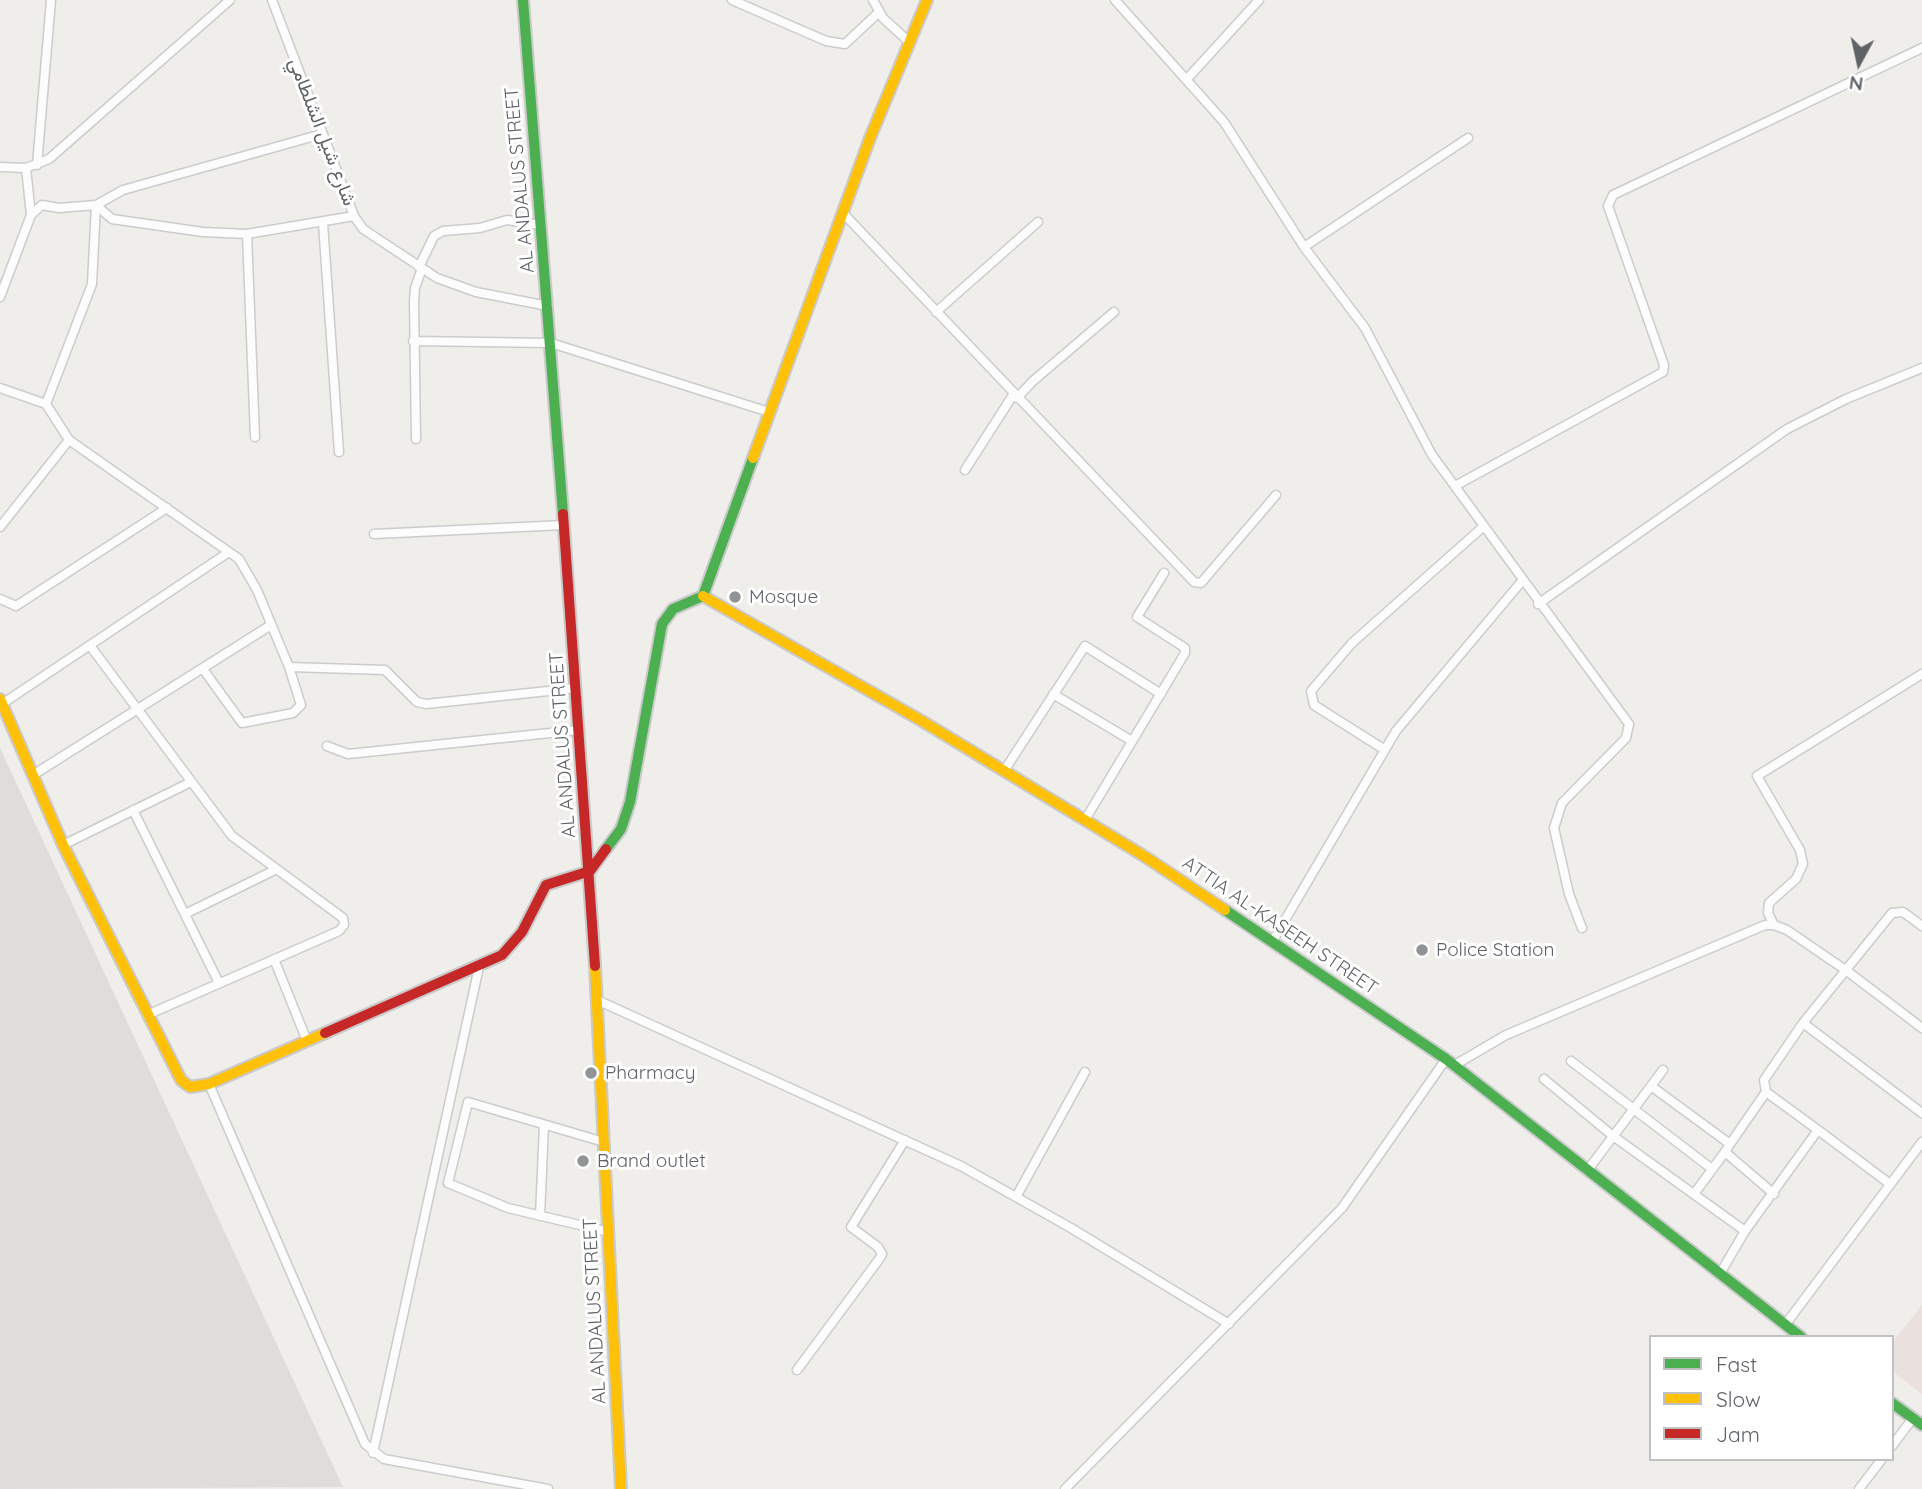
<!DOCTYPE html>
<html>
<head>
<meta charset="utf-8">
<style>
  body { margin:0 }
  #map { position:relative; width:1922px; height:1489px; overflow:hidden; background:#efeeea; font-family:Quicksand,sans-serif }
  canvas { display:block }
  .legend { position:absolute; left:1649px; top:1335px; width:245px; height:126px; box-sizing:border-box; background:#fff; border:2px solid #bfc1c3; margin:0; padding:9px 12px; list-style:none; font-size:21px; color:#5f6368 }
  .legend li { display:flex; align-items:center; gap:14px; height:35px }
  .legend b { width:35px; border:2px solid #bfc1c3 }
  .north { position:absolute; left:1824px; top:28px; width:70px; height:70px; -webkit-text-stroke:5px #fff; paint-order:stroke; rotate:188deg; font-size:19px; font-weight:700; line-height:28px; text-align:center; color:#5f6368 }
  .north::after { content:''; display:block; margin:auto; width:24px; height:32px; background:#5f6368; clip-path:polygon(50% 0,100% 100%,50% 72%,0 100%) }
</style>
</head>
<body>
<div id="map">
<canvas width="1922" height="1489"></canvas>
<ul class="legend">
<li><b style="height:9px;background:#4caf50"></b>Fast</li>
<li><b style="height:9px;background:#ffc107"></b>Slow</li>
<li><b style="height:9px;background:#c62828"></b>Jam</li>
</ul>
<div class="north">N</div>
</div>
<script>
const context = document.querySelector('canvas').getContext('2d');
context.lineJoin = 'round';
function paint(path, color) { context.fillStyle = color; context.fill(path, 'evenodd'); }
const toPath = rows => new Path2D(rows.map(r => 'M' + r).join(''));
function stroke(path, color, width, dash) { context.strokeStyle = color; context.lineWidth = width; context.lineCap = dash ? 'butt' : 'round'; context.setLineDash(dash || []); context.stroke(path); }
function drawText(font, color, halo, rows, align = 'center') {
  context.font = font + ' Quicksand,Vazirmatn,sans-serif'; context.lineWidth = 6; context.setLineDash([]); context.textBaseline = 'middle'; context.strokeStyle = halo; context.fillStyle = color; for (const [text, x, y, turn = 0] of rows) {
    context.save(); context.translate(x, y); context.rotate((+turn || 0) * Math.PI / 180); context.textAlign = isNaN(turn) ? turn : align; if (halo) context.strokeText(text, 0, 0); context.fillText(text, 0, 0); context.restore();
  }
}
paint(toPath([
  [0,748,343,1487,0,1489]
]), '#dfddda');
paint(toPath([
  [1922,1305,1922,1394,1892,1371,1892,1343]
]), '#eae0de');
const street = toPath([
  [272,0,354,216,363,229,437,278,476,292,548,306],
  [732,0,826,41,845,44,878,13],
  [873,0,883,18,908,41],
  [1115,0,1224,122,1304,247,1365,328,1432,455,1629,724,1626,738,1562,803,1554,828,1569,894,1582,928],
  [1187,79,1259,0],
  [37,165,51,0],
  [0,167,26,168,49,159,230,0],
  [96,205,112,219,203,232,247,234,354,216],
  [843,213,1194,582,1201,583,1276,495],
  [31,215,42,205,59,208,96,205,123,190,322,134],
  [323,223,339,452],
  [247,234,255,437],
  [1304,247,1468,138],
  [419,267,434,236,443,231,480,228,507,220,541,225],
  [0,297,31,215,26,168],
  [936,312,1038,222],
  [413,341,551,343,769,412],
  [0,388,46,404,69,440,239,559,257,590,289,667,301,705,293,713,242,723,203,669],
  [1017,398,1033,381,1114,312],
  [46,404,92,284,96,205],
  [416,439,414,302,415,288,422,268],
  [965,470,1013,395],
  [1455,486,1663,372,1664,365,1608,206,1613,195,1922,48],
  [0,527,69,440],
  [374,534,564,525],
  [0,599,16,606,167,508],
  [1538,604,1787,429,1846,399,1922,368],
  [91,647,232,836,343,918,344,925,339,931,147,1015],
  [289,667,385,670,417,702,426,704,576,688],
  [1922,674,1757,776,1800,850,1803,864,1796,879,1769,903,1768,913,1774,925,1787,930,1847,971,1922,1028],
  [1053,694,1132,741],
  [2,704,229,552],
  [327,746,348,754,579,730],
  [1385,750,1314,705,1311,691,1352,643,1484,526],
  [1004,771,1085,646,1161,694],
  [33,775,271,625],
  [133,810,219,983],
  [1085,820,1185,653,1185,648,1137,617,1164,573],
  [63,845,191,782],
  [185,914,275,870],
  [1272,942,1396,731,1522,581],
  [274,959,307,1041],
  [597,1000,961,1166,1071,1228,1229,1324],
  [1803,1023,1922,1113],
  [1571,1061,1712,1169],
  [1453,1066,1506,1035,1765,925,1774,925],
  [1544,1079,1613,1136,1745,1231],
  [209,1084,365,1444,384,1459,548,1489],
  [1651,1086,1730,1144,1725,1152,1774,1194],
  [1818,1130,1766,1092,1764,1080,1803,1023,1892,913,1903,912,1922,926],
  [604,1142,468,1102,448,1183,508,1208,609,1232],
  [1730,1144,1766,1092],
  [1587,1171,1663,1070],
  [1694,1194,1725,1152],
  [1016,1197,1085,1072],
  [540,1216,544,1125],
  [1721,1272,1745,1231,1818,1130,1890,1184],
  [1785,1325,1922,1142],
  [797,1370,880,1258,882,1254,878,1247,851,1227,905,1140],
  [1892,1446,1913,1418],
  [373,1453,479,967],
  [1065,1489,1342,1208,1446,1059],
  [1859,1489,1882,1459]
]);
const fast = toPath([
  [523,0,563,514],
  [606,849,621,829,630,802,662,624,673,609,703,596,753,458],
  [1225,910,1446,1059,1801,1337],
  [1892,1403,1922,1425]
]);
const slow = toPath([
  [753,458,870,138,927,0],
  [703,596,922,721,1144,856,1225,910],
  [0,699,63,845,181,1080,190,1087,209,1084,325,1033],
  [595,966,621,1489]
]);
const jam = toPath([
  [563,514,595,966],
  [325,1033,502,955,522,932,546,885,590,871,606,849]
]);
stroke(street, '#cbcccc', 11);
stroke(fast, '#cacacb', 14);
stroke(slow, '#cacacb', 14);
stroke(jam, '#cacacb', 14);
stroke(street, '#fdfcfc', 8);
stroke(fast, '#4caf50', 10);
stroke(slow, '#ffc107', 10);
stroke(jam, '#c62828', 10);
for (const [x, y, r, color] of [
  [735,597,7,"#919496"],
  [1422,950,7,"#919496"],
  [591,1073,7,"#919496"],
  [583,1161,7,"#919496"]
]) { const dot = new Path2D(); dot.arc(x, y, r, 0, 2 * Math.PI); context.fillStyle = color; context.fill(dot); stroke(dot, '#fff', 2.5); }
drawText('19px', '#5f6368', '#fff', [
  ["شارع شيل الشلطامي",322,132,69],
  ["AL ANDALUS STREET",520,180,-95],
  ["AL ANDALUS STREET",563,745,-94],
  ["ATTIA AL-KASEEH STREET",1280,926,34],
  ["AL ANDALUS STREET",595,1311,-93]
]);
drawText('19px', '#5f6368', '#fff', [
  ["Mosque",749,597],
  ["Police Station",1436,950],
  ["Pharmacy",605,1073],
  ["Brand outlet",597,1161]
], 'left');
</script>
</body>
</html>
